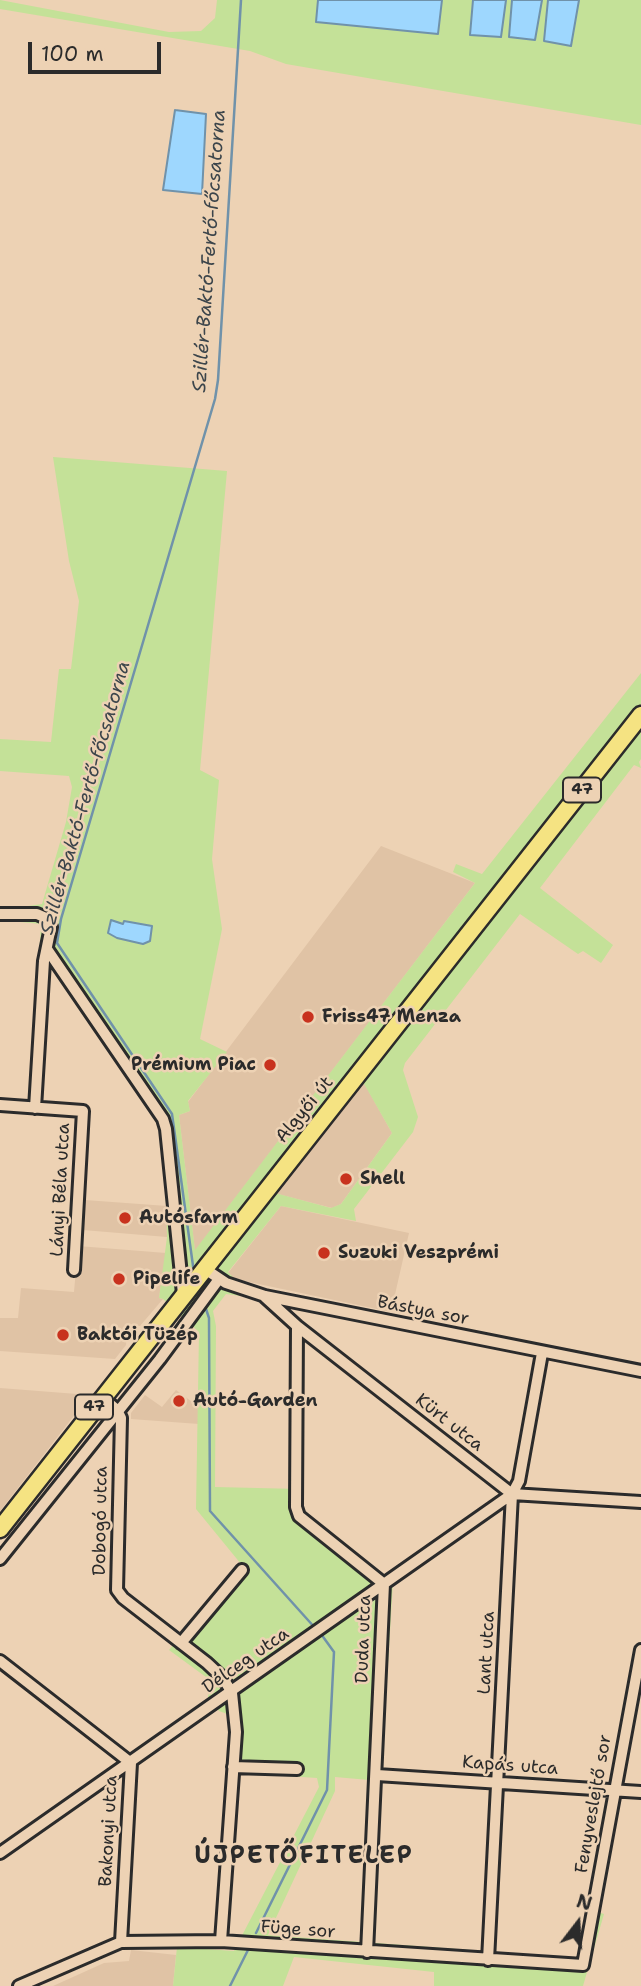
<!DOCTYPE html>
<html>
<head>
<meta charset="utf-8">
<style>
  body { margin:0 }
  #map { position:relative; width:641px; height:1986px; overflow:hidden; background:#edd2b4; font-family:"Shantell Sans",sans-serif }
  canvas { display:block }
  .north { position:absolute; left:543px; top:1888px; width:70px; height:70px; -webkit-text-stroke:5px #edd2b4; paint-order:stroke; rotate:17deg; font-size:19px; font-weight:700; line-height:28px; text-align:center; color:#2b2b2b }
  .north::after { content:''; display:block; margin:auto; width:24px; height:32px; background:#2b2b2b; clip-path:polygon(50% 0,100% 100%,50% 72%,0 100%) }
  .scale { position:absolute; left:28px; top:42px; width:133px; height:32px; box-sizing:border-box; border:4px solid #2b2b2b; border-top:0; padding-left:9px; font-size:21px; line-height:24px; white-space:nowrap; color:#2b2b2b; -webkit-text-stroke:5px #edd2b4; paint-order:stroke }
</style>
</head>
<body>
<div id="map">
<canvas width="641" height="1986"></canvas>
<div class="north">N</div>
<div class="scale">100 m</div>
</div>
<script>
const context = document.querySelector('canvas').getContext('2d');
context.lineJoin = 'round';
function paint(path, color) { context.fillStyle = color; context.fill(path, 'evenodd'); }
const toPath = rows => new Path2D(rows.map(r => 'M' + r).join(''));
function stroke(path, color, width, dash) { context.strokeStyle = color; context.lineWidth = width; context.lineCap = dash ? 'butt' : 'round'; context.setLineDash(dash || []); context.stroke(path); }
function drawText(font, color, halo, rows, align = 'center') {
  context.font = font + ' "Shantell Sans",sans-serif'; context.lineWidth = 5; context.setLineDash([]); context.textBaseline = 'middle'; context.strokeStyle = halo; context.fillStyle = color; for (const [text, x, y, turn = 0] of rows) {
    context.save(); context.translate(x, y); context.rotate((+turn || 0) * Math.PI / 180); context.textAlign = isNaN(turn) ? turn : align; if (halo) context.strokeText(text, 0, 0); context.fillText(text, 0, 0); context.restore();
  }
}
paint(toPath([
  [381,846,475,883,195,1251,179,1115,190,1111,188,1102],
  [363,1081,392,1133,341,1204,332,1208,274,1193],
  [85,1200,167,1206,167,1237,83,1230],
  [281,1206,409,1233,391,1312,235,1279,228,1273],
  [78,1246,166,1253,159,1298,163,1299,140,1326,128,1325,126,1345,115,1359,0,1351,0,1318,18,1318,21,1288,74,1292],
  [0,1388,90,1395,0,1511],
  [176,1390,199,1407,199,1424,131,1419,131,1413,145,1395,162,1407],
  [131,1950,176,1955,173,1986,53,1986,104,1963,129,1961]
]), '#e0c3a5');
paint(toPath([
  [0,0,169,32,201,31,215,18,217,0,318,0,316,21,438,33,442,0,641,0,641,125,286,64,250,51,0,9],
  [53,457,227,471,200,770,219,780,212,859,222,929,200,1039,227,1052,188,1101,190,1111,179,1115,195,1250,475,883,453,872,456,864,482,874,641,673,641,759,639,762,641,768,634,765,540,888,613,945,601,963,583,951,578,954,520,914,405,1063,403,1070,418,1117,413,1132,354,1209,356,1221,281,1206,228,1272,235,1279,241,1296,226,1294,213,1311,216,1326,215,1487,300,1489,300,1510,393,1582,381,1781,335,1777,335,1791,268,1935,578,1958,588,1909,604,1914,583,1986,434,1986,434,1972,294,1957,283,1986,173,1986,177,1947,234,1951,319,1787,317,1778,227,1772,230,1715,219,1711,208,1697,210,1680,169,1650,241,1564,196,1509,199,1332,163,1299,159,1298,167,1237,164,1142,160,1128,47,958,39,957,41,924,0,920,0,910,42,904,66,822,72,787,69,776,0,771,0,739,51,742,59,669,71,669,79,601,69,561],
  [363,1082,392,1133,341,1204,331,1208,275,1193]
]), '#c4e198');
const water = toPath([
  [318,0,442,0,438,34,316,22,318,0],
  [473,0,506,0,501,37,470,35,473,0],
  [512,0,542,0,535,40,509,37,512,0],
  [548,0,579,0,571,46,544,41,548,0],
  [175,110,206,114,202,194,163,190,175,110],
  [111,920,123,924,124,921,152,926,150,941,143,944,117,938,108,933,111,920]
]);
paint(water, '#9ed7fe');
stroke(water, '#7092aa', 2);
stroke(toPath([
  [194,1273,172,1114,57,943,61,919,215,399,218,380,241,0],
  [205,1306,209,1318,210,1511,316,1629],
  [256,1933,327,1790,334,1652,321,1634],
  [230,1986,248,1950]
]), '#7092aa', 2.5);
const minor = toPath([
  [0,914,37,914,46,918,51,927,44,961,35,1108],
  [47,949,163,1119,166,1129,183,1294],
  [0,1105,83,1111,74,1270],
  [206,1266,211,1273,226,1283,265,1296,641,1371],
  [265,1297,297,1326,512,1494,641,1502],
  [297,1326,296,1507,299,1516,384,1584,367,1952],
  [102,1397,117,1410,121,1418,117,1590,123,1598,207,1663,223,1678,232,1693,236,1732,221,1941],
  [0,1559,160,1359,219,1279],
  [181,1643,242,1570],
  [0,1661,131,1763,121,1942],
  [233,1767,297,1769],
  [377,1775,641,1792],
  [0,1853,512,1494],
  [488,1960,512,1494,519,1481,542,1353],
  [19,1986,121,1942,221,1941,583,1965,641,1650]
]);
const primary = toPath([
  [0,1529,641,715]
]);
stroke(minor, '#2b2b2b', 16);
stroke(primary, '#2b2b2b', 21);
stroke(minor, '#edd2b4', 10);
stroke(primary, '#f5e382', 16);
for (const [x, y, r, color] of [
  [308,1017,7,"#c8321e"],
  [270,1065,7,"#c8321e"],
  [346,1179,7,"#c8321e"],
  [125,1218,7,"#c8321e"],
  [324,1253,7,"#c8321e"],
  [119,1279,7,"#c8321e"],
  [63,1335,7,"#c8321e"],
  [179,1401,7,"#c8321e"]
]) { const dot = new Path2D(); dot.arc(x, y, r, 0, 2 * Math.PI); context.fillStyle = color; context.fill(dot); stroke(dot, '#edd2b4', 2.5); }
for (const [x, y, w] of [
  [582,790,38],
  [94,1407,38]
]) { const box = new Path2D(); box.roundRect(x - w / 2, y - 12.5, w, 25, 5); context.fillStyle = '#edd2b4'; context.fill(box); stroke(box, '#2b2b2b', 2); }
drawText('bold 16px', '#2b2b2b', null, [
  ["47",582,790],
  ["47",94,1407]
]);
drawText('bold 18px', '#2b2b2b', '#edd2b4', [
  ["Friss47 Menza",322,1017],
  ["Prémium Piac",256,1065,"right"],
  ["Shell",360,1179],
  ["Autósfarm",139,1218],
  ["Suzuki Veszprémi",338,1253],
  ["Pipelife",133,1279],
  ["Baktói Tüzép",77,1335],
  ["Autó-Garden",193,1401]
], 'left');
drawText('18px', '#2b2b2b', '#edd2b4', [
  ["Algyői út",305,1110,-51],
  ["Lányi Béla utca",61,1190,-87],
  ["Bástya sor",423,1311,11],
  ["Kürt utca",449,1423,38],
  ["Dobogó utca",101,1521,-89],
  ["Duda utca",364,1639,-88],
  ["Lant utca",487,1653,-87],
  ["Délceg utca",246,1661,-35],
  ["Kapás utca",510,1766,4],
  ["Fenyveslejtő sor",594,1804,-80],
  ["Bakonyi utca",109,1831,-87],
  ["Füge sor",298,1930,4]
]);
drawText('italic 19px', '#3c454b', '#edd2b4', [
  ["Szillér-Baktó-Fertő-főcsatorna",210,251,-86],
  ["Szillér-Baktó-Fertő-főcsatorna",86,798,-74]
]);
context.letterSpacing = '2px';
drawText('bold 24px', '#2b2b2b', '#edd2b4', [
  ["ÚJPETŐFITELEP",304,1857]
]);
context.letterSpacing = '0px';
</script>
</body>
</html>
